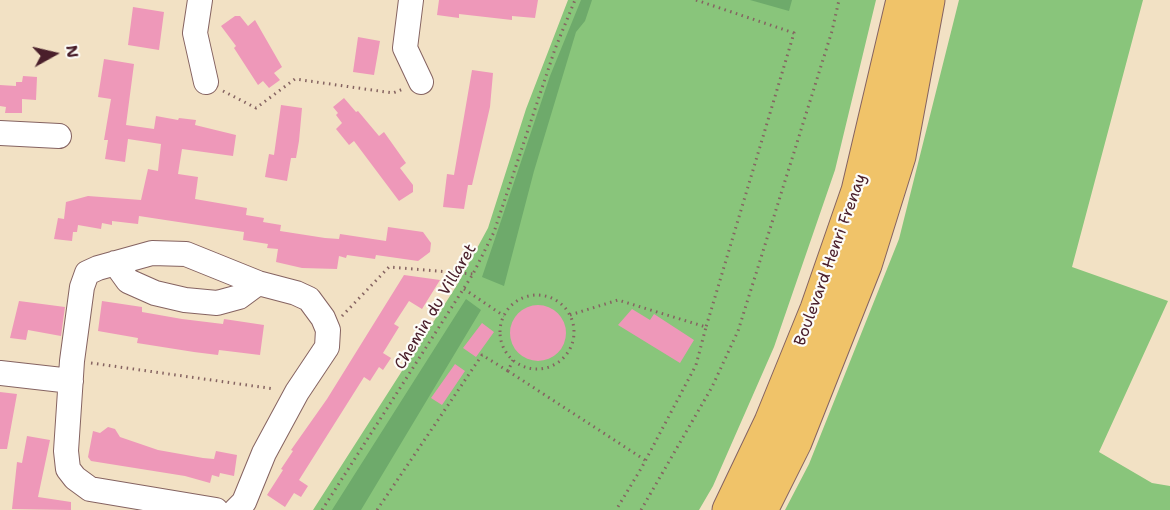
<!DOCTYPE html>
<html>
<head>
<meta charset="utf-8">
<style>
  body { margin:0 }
  #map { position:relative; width:1170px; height:510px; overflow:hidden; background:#f2e1c4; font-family:"Shantell Sans",sans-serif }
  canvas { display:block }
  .north { position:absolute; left:24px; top:24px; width:60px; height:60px; -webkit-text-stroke:4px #fdfcf7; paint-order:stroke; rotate:82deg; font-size:16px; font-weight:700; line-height:24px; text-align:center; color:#4a1f2b }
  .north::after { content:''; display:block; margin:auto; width:21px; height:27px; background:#4a1f2b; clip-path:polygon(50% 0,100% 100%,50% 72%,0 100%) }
</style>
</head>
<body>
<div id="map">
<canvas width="1170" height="510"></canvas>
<div class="north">N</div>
</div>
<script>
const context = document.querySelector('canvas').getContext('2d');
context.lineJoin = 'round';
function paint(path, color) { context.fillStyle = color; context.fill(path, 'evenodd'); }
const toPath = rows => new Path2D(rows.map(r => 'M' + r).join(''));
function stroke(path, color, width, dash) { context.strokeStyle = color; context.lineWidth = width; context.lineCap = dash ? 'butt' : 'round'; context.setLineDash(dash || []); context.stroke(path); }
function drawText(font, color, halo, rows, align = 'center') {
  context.font = font + ' "Shantell Sans",sans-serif'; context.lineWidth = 4.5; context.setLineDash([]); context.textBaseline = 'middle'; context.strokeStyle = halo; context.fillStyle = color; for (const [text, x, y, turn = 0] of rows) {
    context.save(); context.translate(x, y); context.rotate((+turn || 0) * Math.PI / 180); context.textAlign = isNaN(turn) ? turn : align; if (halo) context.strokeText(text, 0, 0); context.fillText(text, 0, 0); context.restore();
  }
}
paint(toPath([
  [568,0,876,0,835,170,774,347,713,486,699,510,313,510,457,285,488,228,526,109],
  [959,0,1143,0,1072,267,1168,301,1099,452,1152,483,1170,486,1170,510,785,510,809,464,899,239]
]), '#89c57b');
paint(toPath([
  [581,0,592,0,585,21,576,32,534,171,504,286,482,277,550,76],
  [750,0,792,0,789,11],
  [466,299,481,310,361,510,332,510]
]), '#6eaa6b');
paint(toPath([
  [439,0,538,0,535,18,512,16,512,20,459,14,459,18,437,15],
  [133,7,164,12,159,50,128,45],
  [235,16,240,16,248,26,255,20,282,67,274,73,280,80,269,88,263,81,258,85,234,48,236,46,221,26],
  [358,37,380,41,374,75,353,72],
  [104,59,134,64,126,125,154,129,156,116,178,120,179,118,196,120,195,125,236,135,233,156,182,149,178,174,198,177,195,199,247,208,246,215,264,218,263,222,281,225,280,231,325,238,339,239,340,234,386,241,388,227,423,232,431,243,430,252,418,261,376,255,375,259,347,255,346,258,339,256,337,269,302,268,276,262,278,249,267,248,268,244,243,240,244,232,139,216,138,224,112,221,112,225,102,223,101,229,78,225,77,232,73,232,72,241,54,239,58,218,64,219,66,202,88,196,141,200,148,169,158,171,161,144,128,139,125,162,105,159,108,140,104,140,111,99,98,97],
  [472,70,493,73,490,107,472,185,468,185,464,209,443,207,447,174,454,175],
  [23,76,37,77,36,100,22,99,22,113,5,113,6,107,0,106,0,85,16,86,16,82,22,82],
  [344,98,356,112,358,111,379,136,384,132,406,163,400,168,413,185,413,192,399,201,354,141,349,145,336,129,342,123,336,115,338,113,333,107],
  [281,105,302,108,299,141,296,158,291,158,287,181,265,177,269,154,274,155],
  [404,275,440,280,422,309,409,301,394,324,399,327,383,353,391,358,383,370,379,367,370,381,364,377,299,480,308,486,301,497,294,493,285,507,267,495,283,470,281,469,293,451,291,450,327,399],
  [19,301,65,307,61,336,28,330,26,340,10,338],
  [102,301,142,307,142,312,182,319,223,324,224,319,264,325,260,355,219,350,218,355,194,352,137,343,138,338,98,331],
  '510 333a28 28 0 1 1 56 0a28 28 0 1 1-56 0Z',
  [632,309,650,320,654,314,694,340,680,363,618,325],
  [482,323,494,332,476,357,463,348],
  [455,364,465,371,442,405,431,398],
  [0,392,17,394,7,449,0,449],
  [108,427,115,429,120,437,158,450,203,458,214,459,216,451,237,455,234,476,220,473,219,477,212,475,210,483,185,476,91,461,88,457,93,431,100,433],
  [27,436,50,440,38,497,71,502,71,510,12,509,17,462,22,463]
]), '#ee98b9');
const minor = toPath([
  [200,0,195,33,206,82],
  [411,0,405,48,421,82],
  [0,133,59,136],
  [115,263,128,281,155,293,185,300,217,303,239,297,258,283],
  [0,373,71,381],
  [216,510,90,489,75,478,68,469,66,451,72,361,82,287,87,273,98,268,152,253,186,254,258,283,296,293,309,299,323,318,328,330,327,347,297,392,264,453,244,502,236,510]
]);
const highway = toPath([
  [729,510,771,422,817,309,858,191,903,0],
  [761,510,795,442,865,265,899,156,928,0]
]);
stroke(minor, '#856361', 26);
stroke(highway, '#856361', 35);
stroke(toPath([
  [696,0,794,33,706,327],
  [223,91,256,108,295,79,393,93,403,89],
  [464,289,504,316],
  '500 332a37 37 0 1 1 74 0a37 37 0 1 1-74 0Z',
  [570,315,618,300,706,327,696,365,642,467,616,510],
  [342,316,389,267,473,274],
  [513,360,508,371,645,460],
  [91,363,275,389],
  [322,510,473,274,494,232,555,49,575,0],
  [377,510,482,355,508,371],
  [641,510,712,387,738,331,832,31,839,0]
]), '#856361', 3, [1.5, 4.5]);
stroke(minor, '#fff', 24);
stroke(highway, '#f0c369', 33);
drawText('16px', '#4a1f2b', '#fdfcf7', [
  ["Boulevard Henri Frenay",831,260,-70],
  ["Chemin du Villaret",436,307,-59]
]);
</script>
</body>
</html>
